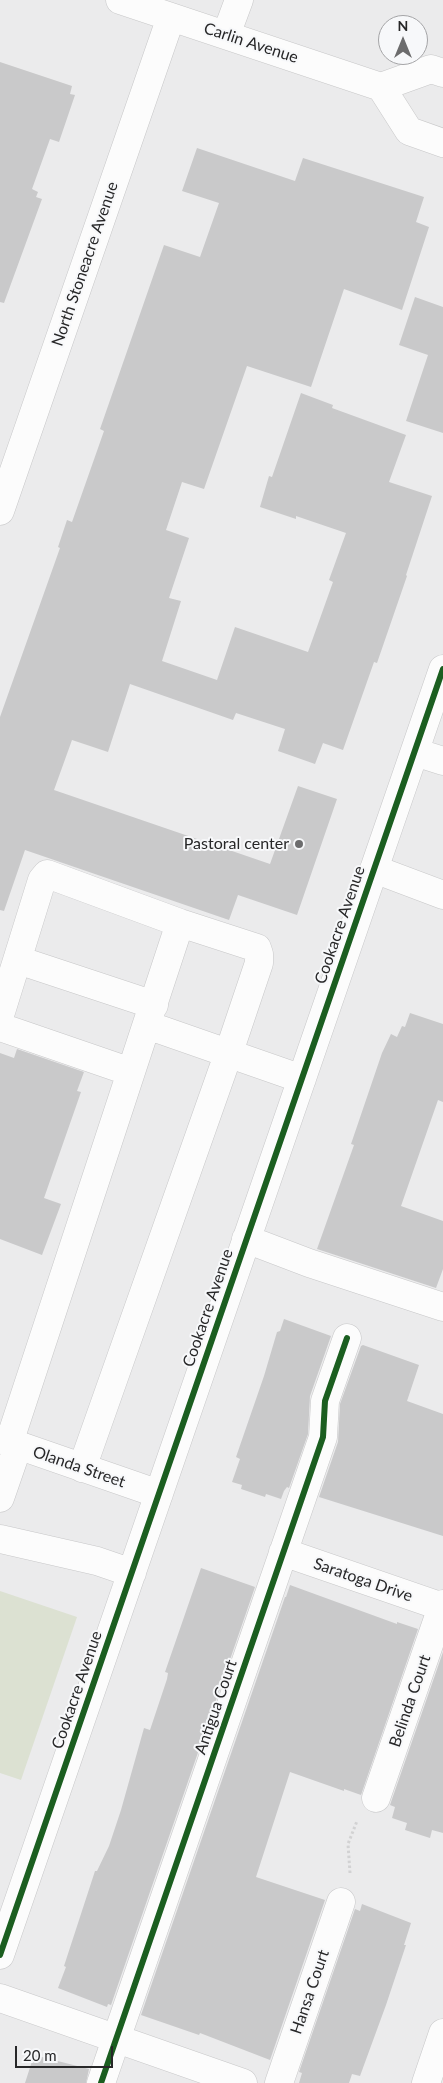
<!DOCTYPE html>
<html>
<head>
<meta charset="utf-8">
<style>
  body { margin:0 }
  #map { position:relative; width:443px; height:2083px; overflow:hidden; background:#ebebec; font-family:Lato,sans-serif }
  canvas { display:block }
  .north { position:absolute; left:378px; top:15px; width:50px; height:50px; box-sizing:border-box; background:#f7f8fa; border:1px solid #a4a4a6; border-radius:50%; rotate:0deg; font-size:14px; font-weight:700; line-height:20px; text-align:center; color:#272728 }
  .north::after { content:''; display:block; margin:auto; width:18px; height:22px; background:#6c6c6d; clip-path:polygon(50% 0,100% 100%,50% 72%,0 100%) }
  .scale { position:absolute; left:15px; top:2046px; width:98px; height:22px; box-sizing:border-box; border:2px solid #272728; border-top:0; padding-left:6px; font-size:15px; line-height:18px; white-space:nowrap; color:#272728; -webkit-text-stroke:4px #f7f8fa; paint-order:stroke }
</style>
</head>
<body>
<div id="map">
<canvas width="443" height="2083"></canvas>
<div class="north">N</div>
<div class="scale">20 m</div>
</div>
<script>
const context = document.querySelector('canvas').getContext('2d');
context.lineJoin = 'round';
function paint(path, color) { context.fillStyle = color; context.fill(path, 'evenodd'); }
const toPath = rows => new Path2D(rows.map(r => 'M' + r).join(''));
function stroke(path, color, width, dash) { context.strokeStyle = color; context.lineWidth = width; context.lineCap = dash ? 'butt' : 'round'; context.setLineDash(dash || []); context.stroke(path); }
function drawText(font, color, halo, rows, align = 'center') {
  context.font = font + ' Lato,sans-serif'; context.lineWidth = 4; context.setLineDash([]); context.textBaseline = 'middle'; context.strokeStyle = halo; context.fillStyle = color; for (const [text, x, y, turn = 0] of rows) {
    context.save(); context.translate(x, y); context.rotate((+turn || 0) * Math.PI / 180); context.textAlign = isNaN(turn) ? turn : align; if (halo) context.strokeText(text, 0, 0); context.fillText(text, 0, 0); context.restore();
  }
}
paint(toPath([
  [0,1591,77,1617,21,1780,0,1773]
]), '#dce1d2');
paint(toPath([
  [0,62,72,86,70,94,75,95,59,142,50,139,32,189,38,192,36,197,42,199,4,303,0,302],
  [197,148,295,181,303,158,424,197,416,222,429,227,402,310,344,289,311,387,247,366,204,489,182,482,166,530,189,538,169,598,181,601,162,661,217,680,235,627,308,652,333,582,329,580,346,533,296,516,296,519,260,507,269,476,272,477,301,393,333,405,332,408,406,435,389,482,432,496,406,575,407,576,377,663,374,662,343,750,323,743,315,764,278,751,285,729,236,713,233,720,130,684,108,752,72,740,54,790,270,864,298,786,337,799,297,915,238,895,229,920,25,850,4,911,0,910,0,717,60,548,58,547,67,520,72,522,104,431,100,429,164,245,200,257,219,203,182,191],
  [415,297,443,307,443,433,406,421,428,355,399,345],
  [410,1013,443,1024,443,1102,438,1100,401,1206,443,1221,443,1269,436,1288,317,1249,354,1145,351,1144,382,1053,391,1034,397,1037,402,1026,405,1027],
  [17,1049,84,1072,77,1091,81,1092,44,1198,61,1204,42,1255,0,1239,0,1053,14,1058],
  [284,1319,331,1336,310,1396,308,1434,289,1488,287,1487,284,1491,281,1499,266,1494,265,1497,241,1489,242,1485,232,1482,240,1459,236,1457,264,1376,277,1332,280,1331],
  [363,1345,419,1365,407,1401,443,1414,443,1536,319,1497,338,1442,340,1404,361,1346],
  [201,1568,255,1587,111,2005,108,2004,107,2007,58,1988,66,1967,64,1966,95,1871,97,1871,109,1846,121,1810,144,1728,150,1730,167,1679,168,1673,165,1672],
  [290,1585,397,1624,397,1622,418,1629,361,1795,344,1789,344,1791,290,1772,256,1877,325,1900,270,2060,200,2033,199,2035,141,2015,285,1597,286,1597],
  [443,1652,443,1833,432,1830,430,1838,405,1830,407,1823,392,1818,395,1807,390,1805],
  [362,1904,411,1923,404,1945,406,1945,386,2005,360,2076,352,2074,349,2083,299,2083,302,2073,299,2072,355,1909,360,1911],
  [34,2055,89,2069,86,2083,25,2083]
]), '#c9c9ca');
const minor = toPath([
  [120,0,381,87,409,131,443,143],
  [226,35,239,0],
  [381,87,431,69,443,73],
  [0,511,171,17],
  [415,752,443,761],
  [374,869,443,895],
  [18,960,154,1005],
  [0,1015,42,880,47,874,180,923,257,948,259,954,259,963,229,1052,82,1468],
  [147,1025,302,1079],
  [0,1027,131,1072],
  [246,1239,309,1263,443,1307],
  [0,1439,159,1494],
  [9,1443,180,923],
  [0,1498,18,1446],
  [0,1539,97,1561,132,1573],
  [283,1552,443,1607],
  [376,1798,443,1604],
  [0,1955,443,669],
  [0,1998,243,2083],
  [101,2083,323,1437,325,1401,347,1338],
  [279,2083,341,1902]
]);
const major = toPath([
  [426,2083,443,2033]
]);
stroke(minor, '#c7c7c8', 29);
stroke(major, '#c7c7c8', 29);
stroke(toPath([
  [350,1873,348,1844,357,1821]
]), '#d2d2d3', 3, [2.5, 2.5]);
stroke(minor, '#fcfcfc', 28);
stroke(major, '#fcfcfc', 28);
stroke(toPath([
  [0,1955,443,669],
  [101,2083,323,1437,325,1401,347,1338]
]), '#1b5e20', 6);
for (const [x, y, r, color] of [
  [299,844,5,"#6c6c6d"]
]) { const dot = new Path2D(); dot.arc(x, y, r, 0, 2 * Math.PI); context.fillStyle = color; context.fill(dot); stroke(dot, '#f7f8fa', 2); }
drawText('16px', '#272728', '#f7f8fa', [
  ["Carlin Avenue",251,43,18],
  ["North Stoneacre Avenue",85,264,-71],
  ["Cookacre Avenue",340,925,-71],
  ["Cookacre Avenue",208,1308,-71],
  ["Olanda Street",79,1467,19],
  ["Saratoga Drive",363,1580,19],
  ["Cookacre Avenue",77,1690,-71],
  ["Belinda Court",410,1701,-71],
  ["Antigua Court",216,1707,-71],
  ["Hansa Court",310,1992,-71]
]);
drawText('16px', '#272728', '#f7f8fa', [
  ["Pastoral center",289,844]
], 'right');
</script>
</body>
</html>
